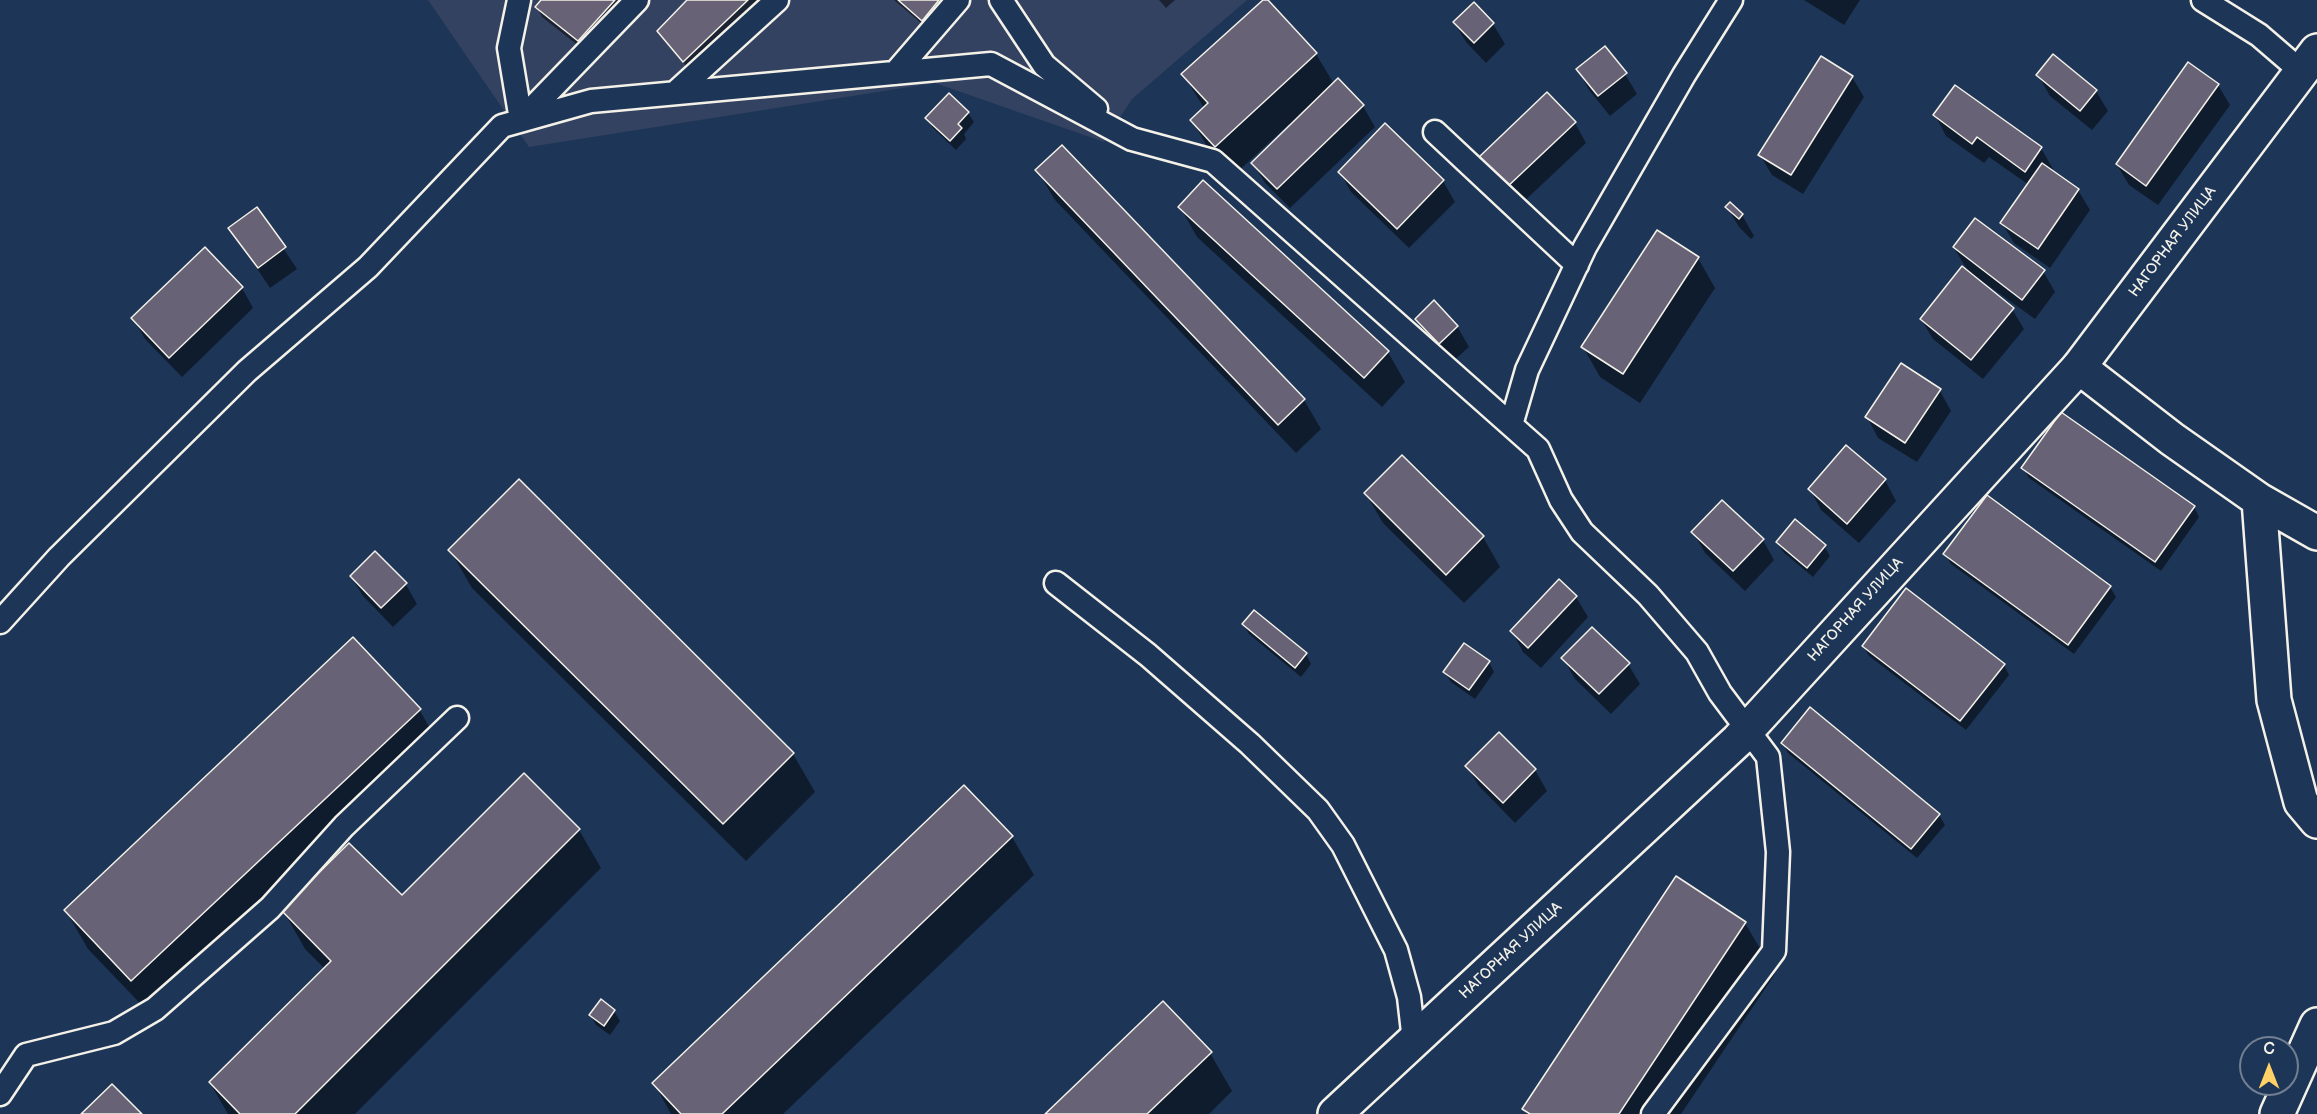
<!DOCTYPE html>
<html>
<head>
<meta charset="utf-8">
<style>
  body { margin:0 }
  #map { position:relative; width:2317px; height:1114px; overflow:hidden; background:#1d3557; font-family:"Balsamiq Sans",sans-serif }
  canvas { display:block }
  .north { position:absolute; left:2239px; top:1036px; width:60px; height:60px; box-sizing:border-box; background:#1d3557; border:2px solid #738091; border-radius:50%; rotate:0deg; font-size:16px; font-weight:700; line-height:24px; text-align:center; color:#f4f1e8 }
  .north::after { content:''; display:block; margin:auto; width:21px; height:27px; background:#ffd166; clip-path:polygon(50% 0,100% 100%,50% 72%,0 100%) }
</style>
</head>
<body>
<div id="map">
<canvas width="2317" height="1114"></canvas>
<div class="north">С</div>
</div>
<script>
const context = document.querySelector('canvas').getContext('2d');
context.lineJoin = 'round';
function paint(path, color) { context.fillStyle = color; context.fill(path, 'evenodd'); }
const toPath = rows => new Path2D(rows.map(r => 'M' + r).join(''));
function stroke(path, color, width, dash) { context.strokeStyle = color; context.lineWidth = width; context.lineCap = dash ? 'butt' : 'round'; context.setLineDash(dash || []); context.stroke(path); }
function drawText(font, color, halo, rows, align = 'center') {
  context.font = font + ' "Balsamiq Sans",sans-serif'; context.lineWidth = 4.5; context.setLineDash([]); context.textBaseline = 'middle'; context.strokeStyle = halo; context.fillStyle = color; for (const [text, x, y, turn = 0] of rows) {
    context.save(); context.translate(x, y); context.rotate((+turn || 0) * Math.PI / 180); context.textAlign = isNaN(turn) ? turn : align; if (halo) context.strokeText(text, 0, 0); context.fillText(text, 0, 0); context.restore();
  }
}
paint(toPath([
  [428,0,1247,0,1132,99,1104,142,935,83,529,147]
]), '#334260');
paint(toPath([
  [543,0,630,0,584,50,542,17,537,7],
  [689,0,763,0,690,71,658,31],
  [894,0,953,0,928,29],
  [1159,0,1175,0,1166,8],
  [1265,0,1316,54,1334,84,1338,81,1363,106,1375,127,1290,208,1265,183,1253,163,1291,126,1289,124,1233,176,1209,150,1192,120,1204,108,1183,74],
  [1804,0,1860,0,1844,25],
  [1474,4,1493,24,1505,44,1486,63,1466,42,1454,22],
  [1578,70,1625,74,1637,94,1610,116,1589,90],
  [2038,75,2096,91,2108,111,2092,130,2050,96],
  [1852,77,1864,97,1803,194,1772,175,1760,155],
  [2218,85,2230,105,2158,205,2129,185,2117,165],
  [1955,87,2041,148,2053,169,2051,171,2078,190,2090,210,2050,268,2014,243,2002,223,2029,185,1989,157,1984,163,1946,136,1935,115],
  [968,113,974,122,964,134,966,139,956,150,933,128,927,119],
  [1575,123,1586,143,1518,207,1491,179],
  [1385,125,1443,181,1455,202,1409,248,1351,192,1340,172],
  [1037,170,1304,400,1321,429,1296,453,1055,200],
  [1203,182,1388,352,1405,382,1382,407,1197,237,1180,207],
  [1730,204,1742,215,1754,236,1751,239,1739,227,1727,207],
  [257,209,297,269,270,288,230,228],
  [1954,248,2043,271,2055,292,2035,319,1968,271],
  [1698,258,1715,288,1640,403,1600,377,1583,347],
  [242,288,253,308,182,377,145,339,133,318],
  [2012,309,2024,329,1983,379,1933,339,1921,319],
  [1417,319,1457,326,1469,347,1451,363,1428,339],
  [1940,391,1951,411,1917,462,1878,438,1867,417],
  [1402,457,1483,537,1500,567,1464,603,1383,523,1366,494],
  [2023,468,2194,507,2199,517,2161,571,2029,478],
  [1885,480,1896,501,1859,543,1821,510,1810,489],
  [519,481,793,754,815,792,746,861,472,588,450,550],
  [1987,497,2110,587,2116,597,2074,654,1951,564,1945,554],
  [1693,532,1763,540,1774,560,1745,591,1705,553],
  [1777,542,1824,546,1830,556,1813,577,1783,552],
  [351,576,405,583,417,604,393,627,363,596],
  [1559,581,1576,597,1588,617,1541,668,1523,652,1512,631],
  [1244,625,1306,654,1311,664,1301,677,1249,634],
  [1863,646,2004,665,2009,675,1966,730,1869,656],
  [1563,658,1628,664,1640,684,1611,714,1575,679],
  [1489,662,1494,672,1475,699,1451,682,1445,672],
  [419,709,441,748,154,1018,88,949,66,911],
  [1499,734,1535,770,1547,791,1515,823,1479,786,1467,766],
  [1783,743,1939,815,1945,825,1917,858,1788,753],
  [524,775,579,830,601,868,355,1114,228,1114,210,1083,325,969,305,949,283,910,402,897],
  [964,788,1012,837,1034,875,783,1114,671,1114,654,1083],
  [1745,923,1775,974,1681,1114,1527,1114,1524,1109],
  [614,1011,620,1021,610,1035,596,1025,591,1016],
  [1210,1053,1232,1091,1209,1114,1047,1114]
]), '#0007');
const building = toPath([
  [541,0,615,0,578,41,535,7,541,0],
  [687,0,748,0,683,62,657,31,687,0],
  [898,0,939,0,922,21,898,0],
  [1263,0,1268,0,1317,53,1215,147,1190,120,1208,103,1181,74,1263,0],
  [1474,2,1494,23,1474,43,1453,22,1474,2],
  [1605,46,1627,73,1598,96,1576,69,1605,46],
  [2053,54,2097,90,2080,111,2036,75,2053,54],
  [1821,56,1853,76,1791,175,1758,155,1821,56],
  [2188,62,2219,84,2146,186,2116,164,2188,62],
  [1338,78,1364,105,1277,189,1251,163,1338,78],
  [1955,85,2042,147,2025,172,1977,137,1972,144,1933,115,1955,85],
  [1547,92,1576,122,1506,188,1478,158,1547,92],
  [949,93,969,112,958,124,962,128,950,141,925,118,949,93],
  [1385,123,1444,180,1397,229,1338,172,1385,123],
  [1062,145,1305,399,1278,425,1035,170,1062,145],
  [2042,163,2079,189,2038,249,2000,223,2042,163],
  [1203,180,1389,351,1364,378,1178,207,1203,180],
  [1730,202,1743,214,1739,219,1725,207,1730,202],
  [257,207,286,247,258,268,228,228,257,207],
  [1975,218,2045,270,2022,300,1953,247,1975,218],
  [1657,230,1699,257,1623,374,1581,347,1657,230],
  [205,247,243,287,169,358,131,318,205,247],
  [1962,266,2014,308,1971,360,1920,319,1962,266],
  [1434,300,1458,326,1439,344,1415,319,1434,300],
  [1901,363,1941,389,1905,443,1865,417,1901,363],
  [2061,412,2195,506,2155,562,2021,468,2061,412],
  [1846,445,1886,479,1847,524,1808,489,1846,445],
  [1402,455,1484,536,1446,575,1364,493,1402,455],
  [519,479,794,753,723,824,448,550,519,479],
  [1987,495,2111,586,2068,645,1943,554,1987,495],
  [1722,500,1764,539,1733,571,1691,532,1722,500],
  [1795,519,1826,545,1807,568,1776,542,1795,519],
  [375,551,407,583,381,608,350,576,375,551],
  [1559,579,1577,596,1528,648,1510,631,1559,579],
  [1906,588,2005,664,1960,721,1862,646,1906,588],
  [1254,610,1307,653,1295,668,1242,624,1254,610],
  [1592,627,1630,663,1599,694,1561,658,1592,627],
  [353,637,421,709,131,981,64,910,353,637],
  [1464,643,1490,661,1469,690,1443,672,1464,643],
  [1810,707,1940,814,1911,849,1781,743,1810,707],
  [1499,732,1536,769,1503,803,1465,766,1499,732],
  [524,773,580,829,295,1114,240,1114,209,1082,331,961,281,910,349,843,402,895,524,773],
  [964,785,1013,836,722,1114,681,1114,652,1083,964,785],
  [1676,876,1746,922,1619,1114,1530,1114,1522,1109,1676,876],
  [601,999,615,1010,604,1026,589,1015,601,999],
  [1163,1001,1212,1052,1147,1114,1045,1114,1163,1001],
  [112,1084,142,1114,81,1114,112,1084]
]);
paint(building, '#676275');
stroke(building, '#f4f1e8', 1.5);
const lane = toPath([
  [519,0,509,48,521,120],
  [1001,0,1044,65,1096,109],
  [2203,0,2259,35,2302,72],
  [895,73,958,0],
  [675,93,777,0],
  [522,119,637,0],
  [1435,132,1577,265],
  [1511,425,1527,370,1585,247,1684,75,1731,0],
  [1056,583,1148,655,1250,744,1318,810,1343,845,1396,950,1409,997,1414,1041],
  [0,622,59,557,247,371,368,267,502,126,591,101,991,64,1132,139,1213,161,1538,449,1561,500,1582,532,1648,595,1697,652,1720,693,1768,757,1778,852,1774,951,1653,1114],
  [0,1094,26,1055,114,1033,155,1009,270,908,344,826,457,718]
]);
const street = toPath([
  [2317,51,2079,367,2172,439,2259,500,2317,533],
  [2259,500,2274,700,2301,802,2317,821],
  [2277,1114,2317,1025]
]);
const secondary = toPath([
  [1335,1114,1738,740,2079,367]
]);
stroke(lane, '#f4f1e8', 27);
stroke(street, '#f4f1e8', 38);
stroke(secondary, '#f4f1e8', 38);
stroke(lane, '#1d3557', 22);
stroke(street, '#1d3557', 33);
stroke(secondary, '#1d3557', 33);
drawText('15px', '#f4f1e8', '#1d3557', [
  ["НАГОРНАЯ УЛИЦА",2173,242,-53],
  ["НАГОРНАЯ УЛИЦА",1856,610,-48],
  ["НАГОРНАЯ УЛИЦА",1511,951,-43]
]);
</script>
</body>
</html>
